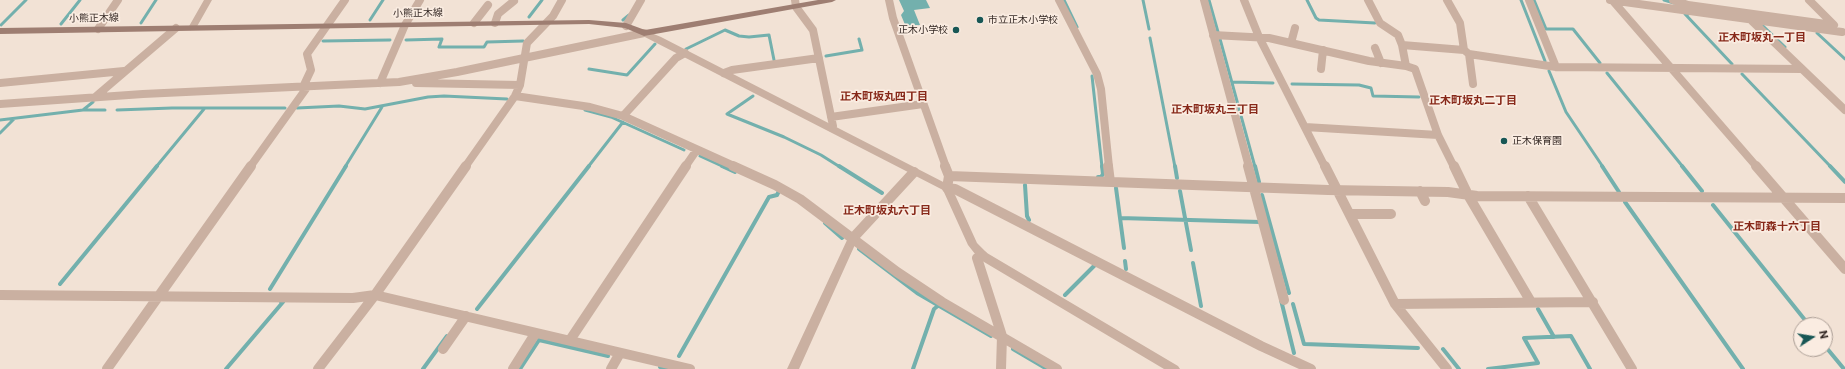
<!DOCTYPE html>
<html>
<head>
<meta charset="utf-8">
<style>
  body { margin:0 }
  #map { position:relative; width:1845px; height:369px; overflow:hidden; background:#f2e2d5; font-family:Commissioner,sans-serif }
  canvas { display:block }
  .north { position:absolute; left:1793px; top:317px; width:40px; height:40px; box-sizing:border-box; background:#faece1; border:1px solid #ab9e95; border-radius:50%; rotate:78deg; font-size:11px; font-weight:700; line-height:16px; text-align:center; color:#342824 }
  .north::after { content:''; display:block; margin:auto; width:14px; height:18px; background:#185755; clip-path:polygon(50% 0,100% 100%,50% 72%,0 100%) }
</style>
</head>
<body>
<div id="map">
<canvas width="1845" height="369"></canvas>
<div class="north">N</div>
</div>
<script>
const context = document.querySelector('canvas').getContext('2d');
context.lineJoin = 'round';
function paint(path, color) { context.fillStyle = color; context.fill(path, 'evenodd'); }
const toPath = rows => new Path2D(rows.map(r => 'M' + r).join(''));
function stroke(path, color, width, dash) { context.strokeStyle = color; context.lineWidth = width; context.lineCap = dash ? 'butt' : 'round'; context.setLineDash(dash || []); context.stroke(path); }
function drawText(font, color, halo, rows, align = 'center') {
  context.font = font + ' Commissioner,"Noto Sans JP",sans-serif'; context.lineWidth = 3.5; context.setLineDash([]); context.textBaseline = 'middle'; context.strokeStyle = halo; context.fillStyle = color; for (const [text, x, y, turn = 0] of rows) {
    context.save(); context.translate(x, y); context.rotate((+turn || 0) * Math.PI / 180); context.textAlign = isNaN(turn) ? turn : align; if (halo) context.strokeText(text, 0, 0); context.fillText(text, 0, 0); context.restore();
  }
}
paint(toPath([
  [899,0,926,0,930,8,914,10,920,25,906,27,901,15,904,11]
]), '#73b0ad');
stroke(toPath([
  [1064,0,1077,27],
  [1143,0,1149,29],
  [1209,0,1218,32],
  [1307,0,1316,18,1319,20,1375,23],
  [1521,0,1545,61],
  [1534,0,1546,29,1573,29,1600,63],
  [1664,0,1674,3],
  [1688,14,1685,14,1732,64],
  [529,17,542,0],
  [370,20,383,0],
  [623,20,629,15],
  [141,23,156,0],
  [61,24,80,0],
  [1,25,26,0],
  [1763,26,1785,47],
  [1817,33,1845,59],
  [1150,38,1175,167],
  [1220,39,1255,167],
  [406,40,442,39,439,47,484,47,487,42,523,41],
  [323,41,390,40],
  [686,49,725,30,739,36,749,37,769,35,774,60],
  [826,56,862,50,859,39],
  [589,69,627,75,655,44],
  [1549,71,1566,112,1603,167],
  [1607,73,1683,167],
  [1742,74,1831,167],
  [1092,76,1102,167],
  [1232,82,1273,83],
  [1292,84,1359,85,1371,88,1373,96,1419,97],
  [753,96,727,114,784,137,821,155,840,167],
  [93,102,83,110,105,110],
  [297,108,339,106,365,109,428,97,444,96,507,99],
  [117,110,172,108,285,108],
  [585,110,611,117,684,150],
  [0,120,83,110],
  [0,133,14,119],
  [700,156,724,167],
  [156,167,204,109],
  [345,167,382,107],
  [588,167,623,122]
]), '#73b0ad', 3);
stroke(toPath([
  [722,166,735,172],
  [839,166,882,193],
  [1175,166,1177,178],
  [1255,166,1259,182],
  [1602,166,1619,192],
  [1682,166,1702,191],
  [1830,166,1845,182],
  [1098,177,1101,177,1103,174,1102,166],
  [1025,185,1027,216,1029,220],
  [1116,188,1120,218,1260,222],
  [1180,191,1191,250],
  [1262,195,1289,293],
  [1625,202,1743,369],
  [1713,205,1809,325],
  [1120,218,1124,248],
  [825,223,842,238],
  [859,249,917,293,991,336],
  [1125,261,1126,269],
  [1193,263,1201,306],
  [60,284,157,166],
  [270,289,346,166],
  [1065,295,1095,265],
  [1281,300,1294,353],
  [1293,304,1304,344,1418,348],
  [477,309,589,166],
  [1538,309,1554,337],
  [1825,346,1844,369],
  [1013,349,1047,369],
  [1443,349,1459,369],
  [679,356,769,197,777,195,779,191],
  [660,367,669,369],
  [226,369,283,302,281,302],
  [423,369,447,336],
  [520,369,539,340,608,356],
  [913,369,934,309,939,305],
  [1488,369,1538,363,1524,338,1571,336,1590,369]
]), '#73b0ad', 4);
stroke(toPath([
  [795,0,796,7,813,30,833,126,832,128],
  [889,0,893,18,946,167],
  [1059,0,1097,74,1101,89,1109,167],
  [1204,0,1249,167],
  [1244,0,1259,37,1325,167],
  [1368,0,1380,23,1398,35,1402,45,1406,66,1415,69,1438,135,1454,167],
  [1447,0,1460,23,1464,50,1469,54,1473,84],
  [1529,0,1556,67],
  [1610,0,1842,32],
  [1612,0,1757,167],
  [1673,0,1688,5,1833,25],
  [1809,0,1834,25],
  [1752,21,1845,110],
  [474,23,488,5],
  [495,23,498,14,514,1],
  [626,26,641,0],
  [98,29,118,0],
  [1213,35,1269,38,1369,61,1406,66],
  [1291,43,1295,28],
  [1402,45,1464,50],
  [1375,48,1381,63],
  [1469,54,1556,67,1802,69],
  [1321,69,1323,50],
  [724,73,732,70,819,58],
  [0,83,124,71],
  [380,83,405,25,420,0],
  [416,83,520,85],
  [303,87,311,70,307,54,345,0],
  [515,96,590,107,623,116,736,167],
  [94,98,176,28],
  [0,104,143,94,399,82,457,72,644,33],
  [623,116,676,58,685,53],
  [831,117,923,104],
  [1305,127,1438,135],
  [250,167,308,86],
  [465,167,515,96,520,85,527,43,553,16,562,0],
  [685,167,696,151]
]), '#cab0a1', 8);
stroke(toPath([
  [733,166,775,185,800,199,897,272,942,302,1057,369],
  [945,166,949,176,947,188,955,189,1261,346,1311,369],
  [1108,166,1110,182],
  [1248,166,1284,300],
  [1325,166,1395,304,1447,369],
  [1454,166,1468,195,1531,302],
  [1756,166,1845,269],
  [949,176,1328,190,1448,192,1477,196,1845,198],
  [1420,191,1425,201],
  [1528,196,1632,369],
  [1350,214,1391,214],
  [853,238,914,172],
  [983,256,977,258,1002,336,1001,369],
  [0,295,353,298,375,295,690,369],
  [1395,304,1593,302],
  [570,340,686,166],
  [443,349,466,316],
  [107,369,251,166],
  [318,369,375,295,466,166],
  [513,369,535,334],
  [611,369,620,353]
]), '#cab0a1', 10);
paint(toPath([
  [204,0,212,0,195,30,189,30,188,28,204,0],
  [1845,29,1845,35,1839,34,1838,32,1839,30,1845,29],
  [644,30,661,37,951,186,977,243,987,253,1178,366,1180,369,1164,369,979,259,968,245,943,190,641,35,640,33,644,30],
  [853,234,857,235,858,238,799,369,787,369,848,238,849,235,853,234]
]), '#cab0a1');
paint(toPath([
  [818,0,836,0,832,2,644,36,625,28,589,24,0,34,0,28,589,20,626,23,645,30,818,0]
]), '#9e7e72');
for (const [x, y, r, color] of [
  [980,20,4,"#185755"],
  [956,30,4,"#185755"],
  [1504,141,4,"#185755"]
]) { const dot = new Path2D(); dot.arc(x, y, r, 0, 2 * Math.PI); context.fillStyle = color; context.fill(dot); stroke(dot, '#faece1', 1.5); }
drawText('10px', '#342824', '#faece1', [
  ["小熊正木線",418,13,-1],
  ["小熊正木線",94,18,-1]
]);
drawText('10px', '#342824', '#faece1', [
  ["市立正木小学校",988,20],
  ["正木小学校",948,30,"right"],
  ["正木保育園",1512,141]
], 'left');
drawText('bold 11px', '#872819', '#faece1', [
  ["正木町坂丸一丁目",1762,37],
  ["正木町坂丸四丁目",884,96],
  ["正木町坂丸二丁目",1473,100],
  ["正木町坂丸三丁目",1215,109],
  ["正木町坂丸六丁目",887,210],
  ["正木町森十六丁目",1777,226]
]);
</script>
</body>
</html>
